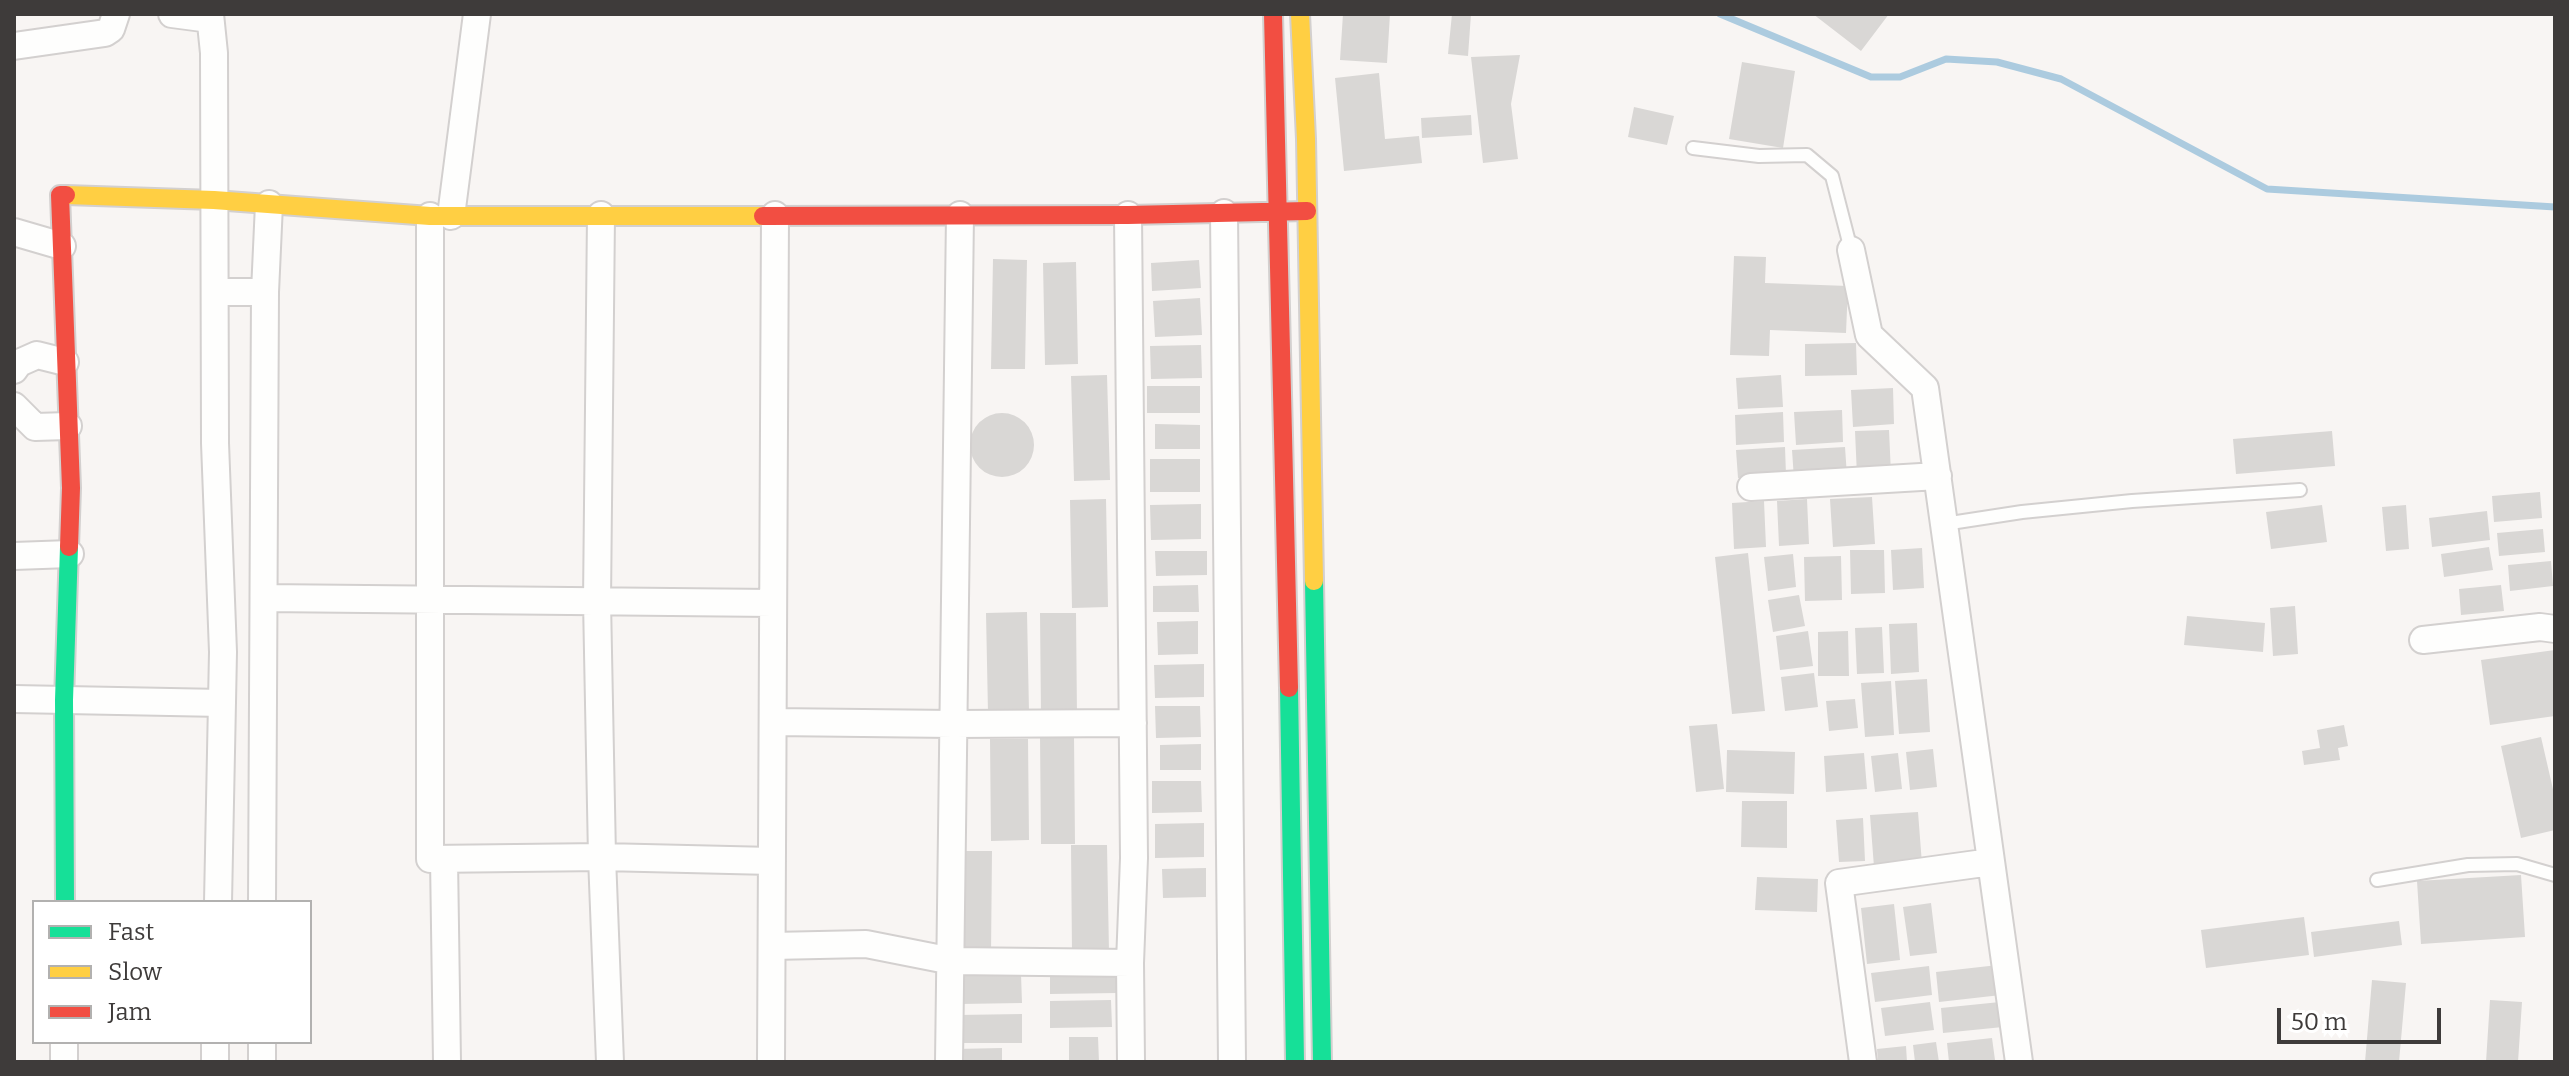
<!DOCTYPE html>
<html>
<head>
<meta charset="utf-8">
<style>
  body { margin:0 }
  #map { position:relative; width:2569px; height:1076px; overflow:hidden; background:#f8f5f3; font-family:Bitter,serif }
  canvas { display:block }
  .frame { position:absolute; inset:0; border:16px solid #3e3b3a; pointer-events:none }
  .legend { position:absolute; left:32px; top:900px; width:280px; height:144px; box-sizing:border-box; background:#fff; border:2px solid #b2b1b0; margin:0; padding:10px 14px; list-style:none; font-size:24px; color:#3e3b3a }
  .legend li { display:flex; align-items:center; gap:16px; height:40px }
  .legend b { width:40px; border:2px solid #b2b1b0 }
  .scale { position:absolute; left:2277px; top:1008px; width:164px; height:36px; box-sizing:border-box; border:4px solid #3e3b3a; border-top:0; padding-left:10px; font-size:24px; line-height:28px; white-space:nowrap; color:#3e3b3a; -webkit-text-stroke:6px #fff; paint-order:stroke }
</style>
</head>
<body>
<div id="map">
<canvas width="2569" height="1076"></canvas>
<div class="frame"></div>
<ul class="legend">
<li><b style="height:10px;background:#16e098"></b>Fast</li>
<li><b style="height:10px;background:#ffcf43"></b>Slow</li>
<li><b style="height:10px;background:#f24e42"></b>Jam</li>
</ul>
<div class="scale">50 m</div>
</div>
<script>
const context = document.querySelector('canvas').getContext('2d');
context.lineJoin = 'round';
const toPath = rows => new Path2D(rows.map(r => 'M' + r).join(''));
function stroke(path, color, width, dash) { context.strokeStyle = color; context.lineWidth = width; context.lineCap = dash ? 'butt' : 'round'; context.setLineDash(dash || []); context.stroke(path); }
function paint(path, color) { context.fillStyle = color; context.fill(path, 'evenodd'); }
stroke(toPath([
  [1720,14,1871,77,1900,77,1946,59,1997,62,2061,79,2267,189,2555,207]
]), '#accbdf', 7);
paint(toPath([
  [1343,14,1390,14,1387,63,1340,60],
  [1452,14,1471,14,1468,56,1448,54],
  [1813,14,1889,14,1861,51],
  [1520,55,1511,104,1518,159,1483,163,1471,57],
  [1742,62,1795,71,1783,148,1729,139],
  [1379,73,1385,139,1419,136,1422,163,1344,171,1335,78],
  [1634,107,1674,116,1667,145,1628,137],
  [1471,115,1472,135,1422,138,1421,118],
  [1734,256,1766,257,1765,283,1848,286,1846,333,1770,330,1769,356,1730,355],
  [993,259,1027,260,1025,369,991,369],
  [1199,260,1201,288,1152,291,1151,263],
  [1076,262,1078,364,1045,365,1043,263],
  [1200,298,1202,335,1155,337,1153,301],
  [1856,343,1857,375,1805,376,1805,344],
  [1201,345,1202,378,1151,379,1150,346],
  [1107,375,1110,480,1074,481,1071,376],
  [1781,375,1783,407,1738,409,1736,378],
  [1147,386,1200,386,1200,413,1147,413],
  [1893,388,1894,424,1853,427,1851,390],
  [1842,410,1843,442,1796,445,1794,412],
  [1783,412,1784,442,1736,445,1735,415],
  '970 445a32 32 0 1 1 64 0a32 32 0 1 1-64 0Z',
  [1155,424,1200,425,1200,449,1155,449],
  [1889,430,1891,474,1857,476,1855,431],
  [2332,431,2335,466,2236,474,2233,439],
  [1785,447,1786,475,1738,478,1736,450],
  [1845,447,1847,476,1794,479,1792,450],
  [1150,459,1200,459,1200,492,1150,492],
  [2540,492,2542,518,2494,522,2492,496],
  [1872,497,1875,544,1833,547,1830,499],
  [1106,499,1108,607,1072,608,1070,500],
  [1807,499,1809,544,1779,546,1777,501],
  [1764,501,1766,547,1734,549,1732,503],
  [1201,504,1201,539,1151,540,1150,505],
  [2322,505,2327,542,2271,549,2266,512],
  [2406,505,2409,549,2386,551,2382,507],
  [2487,511,2490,540,2432,547,2429,518],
  [2543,529,2545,552,2499,556,2497,533],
  [2489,547,2493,570,2444,577,2441,554],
  [1922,548,1924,588,1893,590,1891,550],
  [1850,550,1884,550,1885,593,1851,594],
  [1155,551,1207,551,1207,575,1156,576],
  [1748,553,1765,711,1732,714,1715,557],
  [1793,554,1796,587,1768,591,1764,557],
  [1841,556,1842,600,1805,601,1804,557],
  [2551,561,2553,586,2510,591,2508,565],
  [1198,585,1199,612,1153,612,1153,586],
  [2501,585,2504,611,2461,615,2459,589],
  [1799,595,1805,626,1773,632,1768,600],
  [2295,606,2298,654,2273,656,2270,608],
  [1027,612,1029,712,988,713,986,613],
  [1040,613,1076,613,1077,717,1041,717],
  [2187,616,2265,623,2263,652,2184,645],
  [1198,621,1198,654,1158,655,1157,622],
  [1917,623,1919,672,1891,674,1889,624],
  [1882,627,1884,673,1857,674,1855,628],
  [1808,631,1813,666,1780,670,1776,636],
  [1848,631,1849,676,1818,676,1818,632],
  [2555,650,2555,716,2490,725,2481,660],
  [1204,664,1204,697,1155,698,1154,665],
  [1814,673,1818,707,1785,711,1781,677],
  [1927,679,1930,732,1899,734,1895,681],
  [1891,681,1894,735,1865,737,1861,683],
  [1855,699,1858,728,1829,731,1826,701],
  [1155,706,1200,706,1201,737,1156,738],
  [1717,724,1724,789,1696,792,1689,726],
  [2344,725,2348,746,2338,748,2340,760,2304,765,2302,751,2320,748,2317,730],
  [1040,736,1074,736,1075,844,1041,844],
  [2541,737,2555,798,2555,830,2521,838,2501,746],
  [990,739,1028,739,1029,840,991,841],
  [1201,744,1201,770,1160,770,1160,745],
  [1933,749,1937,787,1910,790,1906,752],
  [1727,750,1795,752,1794,794,1726,792],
  [1864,753,1867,789,1826,792,1824,756],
  [1898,753,1902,789,1875,792,1871,756],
  [1152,781,1201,781,1202,812,1152,813],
  [1742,801,1787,801,1787,848,1741,847],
  [1918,812,1922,864,1874,867,1870,815],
  [1863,818,1865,861,1839,862,1836,820],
  [1204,823,1204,857,1155,858,1155,824],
  [1071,845,1107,845,1109,952,1072,953],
  [958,851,992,851,991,954,957,953],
  [1206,868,1206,897,1163,898,1162,869],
  [2521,875,2525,937,2421,944,2417,881],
  [1757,877,1818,879,1817,912,1755,910],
  [1931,903,1937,953,1910,956,1903,907],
  [1894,904,1900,960,1867,964,1861,908],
  [2304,917,2309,955,2206,968,2201,930],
  [2399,921,2402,945,2314,957,2311,932],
  [1998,965,2001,995,1939,1002,1936,972],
  [1929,966,1932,995,1875,1002,1871,973],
  [1117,972,1117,993,1050,994,1050,973],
  [1021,974,1022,1003,960,1004,960,975],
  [2372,980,2406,983,2399,1062,2365,1062],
  [1111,1000,1112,1027,1050,1028,1050,1001],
  [2490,1000,2522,1002,2518,1062,2486,1062],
  [1930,1002,1934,1030,1885,1036,1881,1008],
  [2000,1002,2003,1027,1943,1033,1941,1008],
  [1022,1014,1022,1043,958,1043,958,1015],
  [1069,1037,1098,1037,1099,1062,1069,1062],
  [1992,1038,1995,1060,1949,1062,1947,1043],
  [1936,1042,1939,1062,1915,1062,1913,1045],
  [1906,1046,1907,1062,1878,1062,1877,1049],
  [1002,1048,1002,1062,956,1062,955,1049]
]), '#d9d7d5');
const lane = toPath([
  [1693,148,1759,156,1807,155,1832,176,1851,250],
  [1944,524,2022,512,2132,501,2300,490],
  [2377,880,2468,865,2517,864,2555,875]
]);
const street = toPath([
  [172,14,210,19],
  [210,14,214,53,215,443,223,652,218,902],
  [14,46,105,33,111,29,116,14],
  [1224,213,1232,1062],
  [601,215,597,601,602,857,610,1062],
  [1128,215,1134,858,1130,963,1131,1062],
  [430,216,430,859,602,857,772,861],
  [451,216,477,14],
  [14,232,62,246],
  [1851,250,1869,335,1925,388,2019,1062],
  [215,292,265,292],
  [14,370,19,363,37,355,65,362],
  [14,406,35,427,68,426],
  [1751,487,1938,476],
  [14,556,70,554],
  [264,598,773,603],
  [2423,640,2540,627,2555,629],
  [14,699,222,703],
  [773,722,953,724,1133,723],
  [444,859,447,1062],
  [262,902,265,292,269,204],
  [772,946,866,944,952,961,1130,963],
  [64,1062,64,1042],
  [215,1062,215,1042],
  [262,1062,262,1042],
  [771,1062,775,215],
  [949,1062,960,215],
  [1863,1062,1839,883,1991,862]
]);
const fast = toPath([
  [1314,581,1322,1062],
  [1289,688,1295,1062],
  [65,902,64,700,69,547]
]);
const slow = toPath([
  [1300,14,1306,139,1314,581],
  [66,195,214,200,430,216,763,216]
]);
const jam = toPath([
  [1273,14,1289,688],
  [66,195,60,195,71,488,69,547],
  [763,216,1128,215,1307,211]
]);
stroke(lane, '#d3d0cf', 16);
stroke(street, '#d3d0cf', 30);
stroke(fast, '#d3d0cf', 22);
stroke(slow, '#d3d0cf', 22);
stroke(jam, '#d3d0cf', 22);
stroke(lane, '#fefefd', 12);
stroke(street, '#fefefd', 26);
stroke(fast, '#16e098', 18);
stroke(slow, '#ffcf43', 18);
stroke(jam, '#f24e42', 18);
</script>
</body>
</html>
